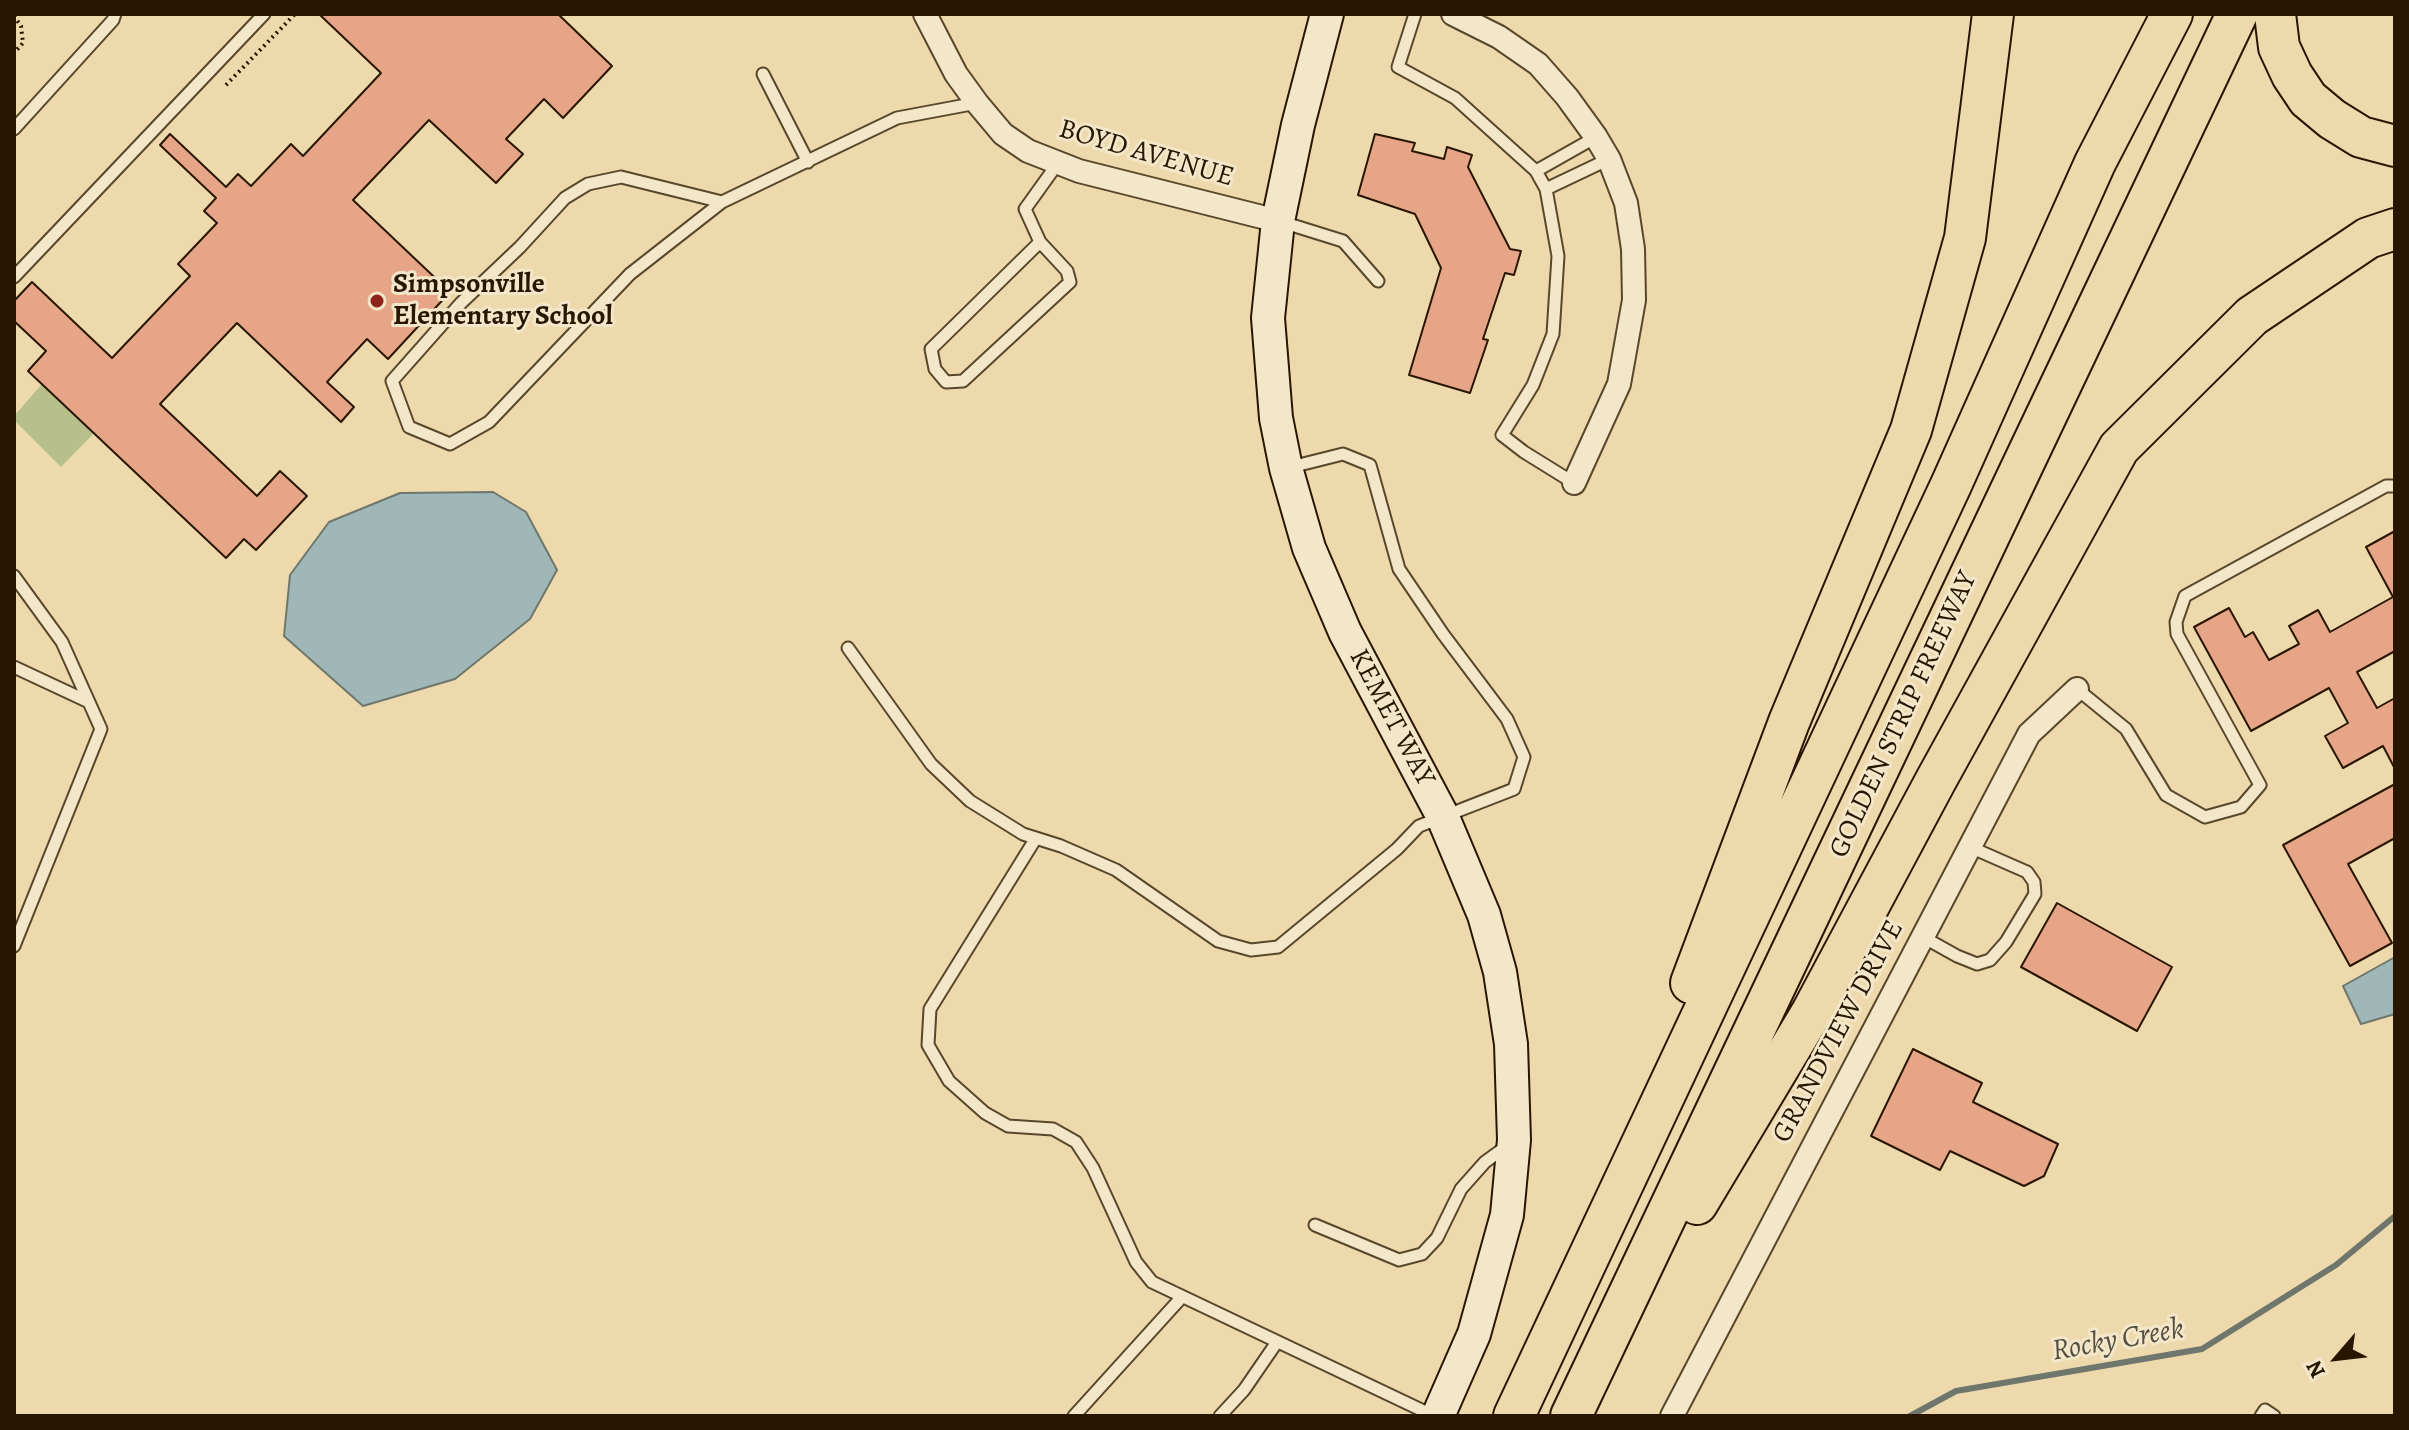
<!DOCTYPE html>
<html>
<head>
<meta charset="utf-8">
<style>
  body { margin:0 }
  #map { position:relative; width:2409px; height:1430px; overflow:hidden; background:#edd9ac; font-family:Alegreya,serif }
  canvas { display:block }
  .frame { position:absolute; inset:0; border:16px solid #281600; pointer-events:none }
  .north { position:absolute; left:2297px; top:1318px; width:80px; height:80px; -webkit-text-stroke:6px #f3e6c9; paint-order:stroke; rotate:242deg; font-size:22px; font-weight:700; line-height:32px; text-align:center; color:#281600 }
  .north::after { content:''; display:block; margin:auto; width:28px; height:36px; background:#281600; clip-path:polygon(50% 0,100% 100%,50% 72%,0 100%) }
</style>
</head>
<body>
<div id="map">
<canvas width="2409" height="1430"></canvas>
<div class="frame"></div>
<div class="north">N</div>
</div>
<script>
const context = document.querySelector('canvas').getContext('2d');
context.lineJoin = 'round';
function paint(path, color) { context.fillStyle = color; context.fill(path, 'evenodd'); }
const toPath = rows => new Path2D(rows.map(r => 'M' + r).join(''));
function stroke(path, color, width, dash) { context.strokeStyle = color; context.lineWidth = width; context.lineCap = dash ? 'butt' : 'round'; context.setLineDash(dash || []); context.stroke(path); }
function drawText(font, color, halo, rows, align = 'center') {
  context.font = font + ' Alegreya,serif'; context.lineWidth = 6; context.setLineDash([]); context.textBaseline = 'middle'; context.strokeStyle = halo; context.fillStyle = color; for (const [text, x, y, turn = 0] of rows) {
    context.save(); context.translate(x, y); context.rotate((+turn || 0) * Math.PI / 180); context.textAlign = isNaN(turn) ? turn : align; if (halo) context.strokeText(text, 0, 0); context.fillText(text, 0, 0); context.restore();
  }
}
paint(toPath([
  [42,384,94,433,61,467,14,420,14,416]
]), '#b7bf8a');
const water = toPath([
  [493,492,526,512,557,570,530,619,455,679,363,706,284,636,290,575,329,522,400,493,493,492],
  [2395,957,2395,1014,2361,1024,2343,986,2395,957]
]);
paint(water, '#9fb7b6');
stroke(water, '#6f776d', 2);
stroke(toPath([
  [1910,1416,1956,1391,2202,1349,2336,1265,2395,1216]
]), '#6f776d', 6);
const building = toPath([
  [319,14,558,14,612,66,563,118,544,99,506,139,523,154,496,183,429,120,353,200,450,292,388,359,367,339,327,382,354,407,341,422,237,323,160,404,257,496,280,471,307,496,256,550,244,539,226,558,28,371,46,351,14,321,14,301,32,282,112,358,190,276,178,264,217,223,204,211,216,198,160,145,170,134,226,187,238,174,251,186,291,144,303,156,381,73,319,14],
  [1375,134,1415,143,1412,151,1444,159,1447,147,1472,155,1468,167,1510,249,1521,251,1514,275,1505,273,1483,339,1488,340,1470,393,1409,375,1441,268,1415,214,1358,195,1375,134],
  [2395,531,2395,651,2357,672,2377,708,2395,698,2395,769,2383,746,2343,768,2325,736,2348,723,2329,688,2251,731,2194,627,2229,608,2245,637,2253,632,2269,660,2299,644,2289,626,2318,610,2330,632,2393,597,2366,547,2395,531],
  [2395,784,2395,838,2348,864,2392,943,2350,966,2283,845,2395,784],
  [2057,903,2172,967,2137,1031,2021,967,2057,903],
  [1913,1049,1982,1083,1973,1102,2058,1144,2044,1176,2024,1186,1950,1151,1940,1170,1871,1136,1913,1049]
]);
paint(building, '#e6a586');
stroke(building, '#281600', 2);
const lane = toPath([
  [1415,14,1398,67,1455,98,1536,171,1546,189,1558,256,1553,334,1533,385,1502,435,1524,452,1574,483],
  [763,74,808,162],
  [14,129,113,20,115,14],
  [1536,171,1596,137],
  [1546,189,1609,159],
  [722,202,621,177,588,184,565,198,520,247,461,303,392,381,409,427,450,444,489,422,630,274,722,202,897,118,977,103],
  [1282,222,1343,241,1378,281],
  [1040,242,1067,271,1070,282,963,381,946,382,935,369,931,349,1040,242,1025,209,1058,163],
  [14,277,264,14],
  [14,576,62,642,101,729,14,946],
  [848,648,931,764,970,801,1023,834,1061,846,1116,870,1218,941,1251,950,1278,947,1397,849,1419,826,1514,789,1524,757,1507,719,1443,634,1399,569,1370,465,1343,454,1287,468],
  [14,667,89,702],
  [2077,689,2126,729,2166,795,2205,817,2241,807,2260,785,2177,634,2176,622,2185,596,2386,486,2395,486],
  [1036,838,930,1009,928,1045,949,1081,985,1113,1008,1126,1053,1129,1076,1142,1093,1168,1136,1262,1152,1282,1434,1416],
  [1923,937,1957,956,1977,964,1990,960,2006,942,2035,894,2034,882,2027,872,1970,847],
  [1315,1225,1399,1260,1422,1254,1437,1238,1461,1189,1485,1162,1507,1146],
  [1074,1416,1181,1298],
  [1220,1416,1244,1390,1277,1342],
  [2261,1416,2265,1410,2274,1416]
]);
const street = toPath([
  [925,14,956,74,977,103,1003,134,1028,151,1079,171,1278,221],
  [1453,14,1499,37,1538,64,1567,97,1596,137,1609,159,1626,203,1633,249,1634,300,1619,384,1574,483],
  [1672,1416,2029,734,2077,689]
]);
const secondary = toPath([
  [1327,14,1298,125,1278,221,1268,318,1276,418,1286,468,1309,548,1345,632,1442,815,1484,915,1500,972,1511,1044,1514,1140,1507,1215,1474,1334,1438,1416]
]);
const highway = toPath([
  [2275,14,2279,47,2292,75,2308,99,2332,119,2361,137,2395,146],
  [1691,983,1789,722,1911,430,1965,238,1993,14],
  [1697,1204,1812,1012,1936,780,2119,448,2252,316,2368,238,2395,229],
  [1514,1416,1951,485,2095,163,2172,14],
  [1571,1416,2237,14]
]);
stroke(lane, '#59472b', 15);
stroke(street, '#59472b', 26);
stroke(secondary, '#281600', 36);
stroke(highway, '#281600', 44);
stroke(toPath([
  [14,16,21,26,23,43,14,53],
  [226,85,295,14]
]), '#281600', 4, [2, 4]);
stroke(lane, '#f3e6c9', 11);
stroke(street, '#f3e6c9', 22);
stroke(secondary, '#f3e6c9', 32);
stroke(highway, '#edd9ac', 40);
for (const [x, y, r, color] of [
  [377,301,8,"#8f2418"]
]) { const dot = new Path2D(); dot.arc(x, y, r, 0, 2 * Math.PI); context.fillStyle = color; context.fill(dot); stroke(dot, '#f3e6c9', 3); }
drawText('28px', '#281600', '#f3e6c9', [
  ["BOYD AVENUE",1146,154,16],
  ["GOLDEN STRIP FREEWAY",1904,715,-65],
  ["KEMET WAY",1391,718,62],
  ["GRANDVIEW DRIVE",1839,1032,-62]
]);
drawText('bold 28px', '#281600', '#f3e6c9', [
  ["Simpsonville",393,285],
  ["Elementary School",393,317]
], 'left');
drawText('italic 30px', '#524e40', '#f3e6c9', [
  ["Rocky Creek",2118,1341,-10]
]);
</script>
</body>
</html>
